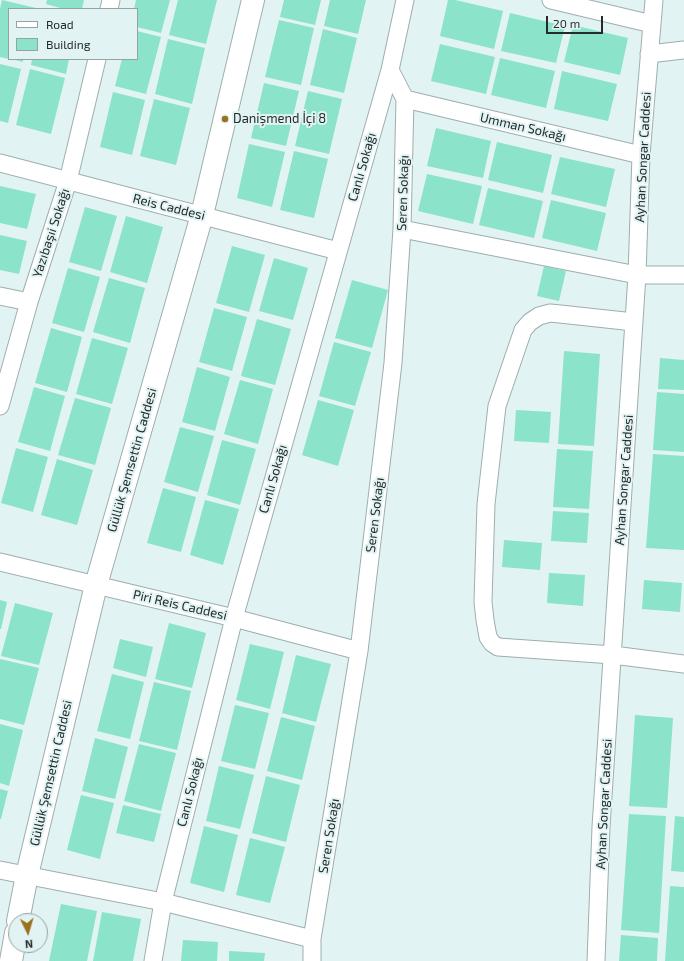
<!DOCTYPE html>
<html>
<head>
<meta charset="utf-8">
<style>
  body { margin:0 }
  #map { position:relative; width:684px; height:961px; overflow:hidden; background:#e2f3f3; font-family:"Exo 2",sans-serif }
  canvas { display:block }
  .legend { position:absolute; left:8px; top:8px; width:130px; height:52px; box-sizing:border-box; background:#e2f3f3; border:1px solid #96a3a3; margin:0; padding:5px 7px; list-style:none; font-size:12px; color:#252b2b }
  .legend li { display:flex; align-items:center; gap:8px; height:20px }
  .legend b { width:20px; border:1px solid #96a3a3 }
  .north { position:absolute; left:8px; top:913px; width:40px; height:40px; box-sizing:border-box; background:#e2f3f3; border:1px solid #96a3a3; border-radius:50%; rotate:175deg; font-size:11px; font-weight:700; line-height:16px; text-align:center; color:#252b2b }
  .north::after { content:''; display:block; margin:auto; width:14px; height:18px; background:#9b711f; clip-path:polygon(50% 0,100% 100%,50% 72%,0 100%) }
  .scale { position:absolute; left:546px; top:16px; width:57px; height:18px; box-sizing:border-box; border:2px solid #252b2b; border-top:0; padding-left:5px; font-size:12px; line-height:14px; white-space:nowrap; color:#252b2b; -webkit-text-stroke:3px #e2f3f3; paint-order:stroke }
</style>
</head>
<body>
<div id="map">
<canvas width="684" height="961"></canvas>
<ul class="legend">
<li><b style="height:5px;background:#fff"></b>Road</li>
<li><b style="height:11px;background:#8be3ca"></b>Building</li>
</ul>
<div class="north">N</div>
<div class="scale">20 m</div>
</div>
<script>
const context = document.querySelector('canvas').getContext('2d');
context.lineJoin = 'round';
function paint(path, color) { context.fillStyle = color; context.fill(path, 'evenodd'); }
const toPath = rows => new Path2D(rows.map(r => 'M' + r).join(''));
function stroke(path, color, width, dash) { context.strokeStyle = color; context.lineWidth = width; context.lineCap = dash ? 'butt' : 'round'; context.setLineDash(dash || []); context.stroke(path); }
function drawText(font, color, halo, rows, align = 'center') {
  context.font = font + ' "Exo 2",sans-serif'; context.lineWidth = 4; context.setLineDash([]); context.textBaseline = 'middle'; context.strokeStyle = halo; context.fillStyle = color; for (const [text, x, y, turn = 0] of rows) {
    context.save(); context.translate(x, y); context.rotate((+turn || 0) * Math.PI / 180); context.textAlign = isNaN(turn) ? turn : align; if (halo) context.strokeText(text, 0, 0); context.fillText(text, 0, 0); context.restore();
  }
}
paint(toPath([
  [2,0,36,8,9,9,9,59,0,57,0,9],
  [47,0,84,0,82,9,64,9,46,4],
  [136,0,170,0,161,33,137,27,137,9,134,9],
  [178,0,217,0,206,44,169,35],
  [284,0,321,0,315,25,280,17],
  [330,0,366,0,358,34,324,26],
  [448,0,455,0,503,11,494,49,440,36],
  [510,13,565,26,556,63,501,51],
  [279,20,314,28,301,85,265,77],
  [573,25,628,38,620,75,564,62],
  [323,29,357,38,344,93,310,85],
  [137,31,161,37,146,94,115,86,122,59,137,59],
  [168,39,205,48,192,104,155,94],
  [440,44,495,57,486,94,431,81],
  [500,58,555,71,546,108,491,95],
  [11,59,23,59,23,62],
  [32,59,69,59,66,74,31,65],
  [0,64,21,69,8,123,0,121],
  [30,69,65,78,51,134,16,125],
  [562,71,617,84,608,121,554,109],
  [264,83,299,91,286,146,251,138],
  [308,91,342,99,329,154,295,146],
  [113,92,145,100,132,155,100,147],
  [154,99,190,108,176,165,140,156],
  [436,128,491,141,483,178,427,166],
  [497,142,552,155,543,193,488,180],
  [249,144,285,152,272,207,237,198],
  [294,151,328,159,314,218,280,210],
  [560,157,615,169,606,207,551,194],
  [427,174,482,186,473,224,418,211],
  [0,186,36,194,27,229,0,223],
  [488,188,543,201,534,238,479,225],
  [551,200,606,213,597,251,542,238],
  [85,207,117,216,101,271,69,262],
  [126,216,163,227,147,283,110,272],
  [0,235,27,241,19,274,0,270],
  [232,246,265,255,249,312,216,303],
  [274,258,308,268,293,320,259,311],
  [544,266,566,271,559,301,537,296],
  [68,268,100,277,84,332,52,323],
  [109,278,145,288,130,343,93,332],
  [352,280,388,290,372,348,335,338],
  [214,308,247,317,232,371,199,362],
  [257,319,291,329,275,385,241,376],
  [51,328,82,337,67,392,35,383],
  [92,338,128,348,112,404,76,394],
  [334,342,371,352,355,406,319,396],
  [564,351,600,354,594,446,558,444],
  [660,358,684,360,684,390,658,389],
  [197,367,230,377,215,431,182,422],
  [240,380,273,389,258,444,224,434],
  [34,387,65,396,50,451,18,442],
  [657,392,684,394,684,452,653,450],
  [75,398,111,408,95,465,58,455],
  [318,400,354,410,338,466,302,455],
  [516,410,551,412,549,443,514,441],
  [180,427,214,436,198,492,164,482],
  [222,440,256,449,240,505,207,495],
  [16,448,48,457,33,512,1,503],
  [557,449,593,451,589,509,553,507],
  [653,454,684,456,684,550,646,548],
  [57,459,93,470,77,525,41,515],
  [163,488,196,497,181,552,147,543],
  [205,500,239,509,223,565,190,555],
  [553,511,589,513,587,543,551,541],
  [504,540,542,543,540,570,502,567],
  [549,573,585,575,583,606,547,603],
  [644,580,682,583,680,612,642,609],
  [0,600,7,602,1,629,0,629],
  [15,603,53,613,39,665,1,656],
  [169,623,206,633,192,688,155,679],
  [120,639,153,647,146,677,113,668],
  [250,644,284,652,270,709,236,700],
  [296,655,331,664,316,722,282,713],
  [0,659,39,668,24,725,0,719],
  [112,674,144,682,130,739,97,731],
  [154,682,191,691,177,750,139,741],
  [235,705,269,713,255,769,221,761],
  [635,715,673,718,667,808,629,806],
  [281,717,315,726,302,780,267,771],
  [0,724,23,730,9,786,0,783],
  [95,738,128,747,115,799,82,791],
  [139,744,176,753,161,811,124,801],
  [219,766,254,775,240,829,206,821],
  [266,776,300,785,286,842,252,833],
  [0,789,8,791,1,819,0,819],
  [81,795,114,803,100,859,67,850],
  [123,805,161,814,154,842,116,833],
  [629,814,666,816,659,933,621,930],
  [675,816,684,817,684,872,671,871],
  [204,826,238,835,224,892,190,883],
  [250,838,285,847,270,903,236,895],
  [670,886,684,887,684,961,665,961],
  [61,904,97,911,87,961,49,961],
  [102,912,141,919,133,961,93,961],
  [621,935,658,938,657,961,619,961],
  [183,940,218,942,217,961,181,961],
  [229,951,265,953,264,961,229,961]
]), '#8be3ca');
const street = toPath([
  [551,0,652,24],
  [109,9,111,0],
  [649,54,684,50],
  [405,99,641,155],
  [0,163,338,251],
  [402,229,637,275,684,275],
  [0,296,29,302],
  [634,322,560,314,550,313,539,316,530,322,523,330,497,406,486,504,483,602,485,620,488,637,492,643,498,647,613,655,684,664],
  [0,406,29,302,68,181,97,59],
  [0,562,234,618,359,651],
  [0,870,163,902,312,939],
  [153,961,163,902,234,618,390,70,405,0],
  [312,961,312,939,359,651,393,363,402,229,405,99,390,70],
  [596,961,601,827,637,275,641,155,654,0]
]);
const secondary = toPath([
  [18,921,27,875,96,585,202,215,253,0],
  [11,961,16,933]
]);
stroke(street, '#9eaeae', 19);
stroke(secondary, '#9eaeae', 24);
stroke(street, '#fff', 17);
stroke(secondary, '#fff', 22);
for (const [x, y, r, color] of [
  [225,119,4,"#9b711f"]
]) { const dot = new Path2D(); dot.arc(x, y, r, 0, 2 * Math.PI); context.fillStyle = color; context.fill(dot); stroke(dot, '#e2f3f3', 1.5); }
drawText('13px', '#252b2b', '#e2f3f3', [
  ["Danişmend İçi 8",233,119]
], 'left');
drawText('13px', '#252b2b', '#e2f3f3', [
  ["Umman Sokağı",523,127,13],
  ["Ayhan Songar Caddesi",643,157,-87],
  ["Canlı Sokağı",362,167,-74],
  ["Seren Sokağı",403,193,-88],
  ["Reis Caddesi",169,207,14],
  ["Yazıbaşıi Sokağı",51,233,-72],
  ["Güllük Şemsettin Caddesi",132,460,-74],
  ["Canlı Sokağı",273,479,-74],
  ["Ayhan Songar Caddesi",624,480,-86],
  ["Seren Sokağı",375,515,-83],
  ["Piri Reis Caddesi",180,605,13],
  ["Güllük Şemsettin Caddesi",51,773,-77],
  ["Canlı Sokağı",190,792,-76],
  ["Ayhan Songar Caddesi",604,804,-87],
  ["Seren Sokağı",329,836,-81]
]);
</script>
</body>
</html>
